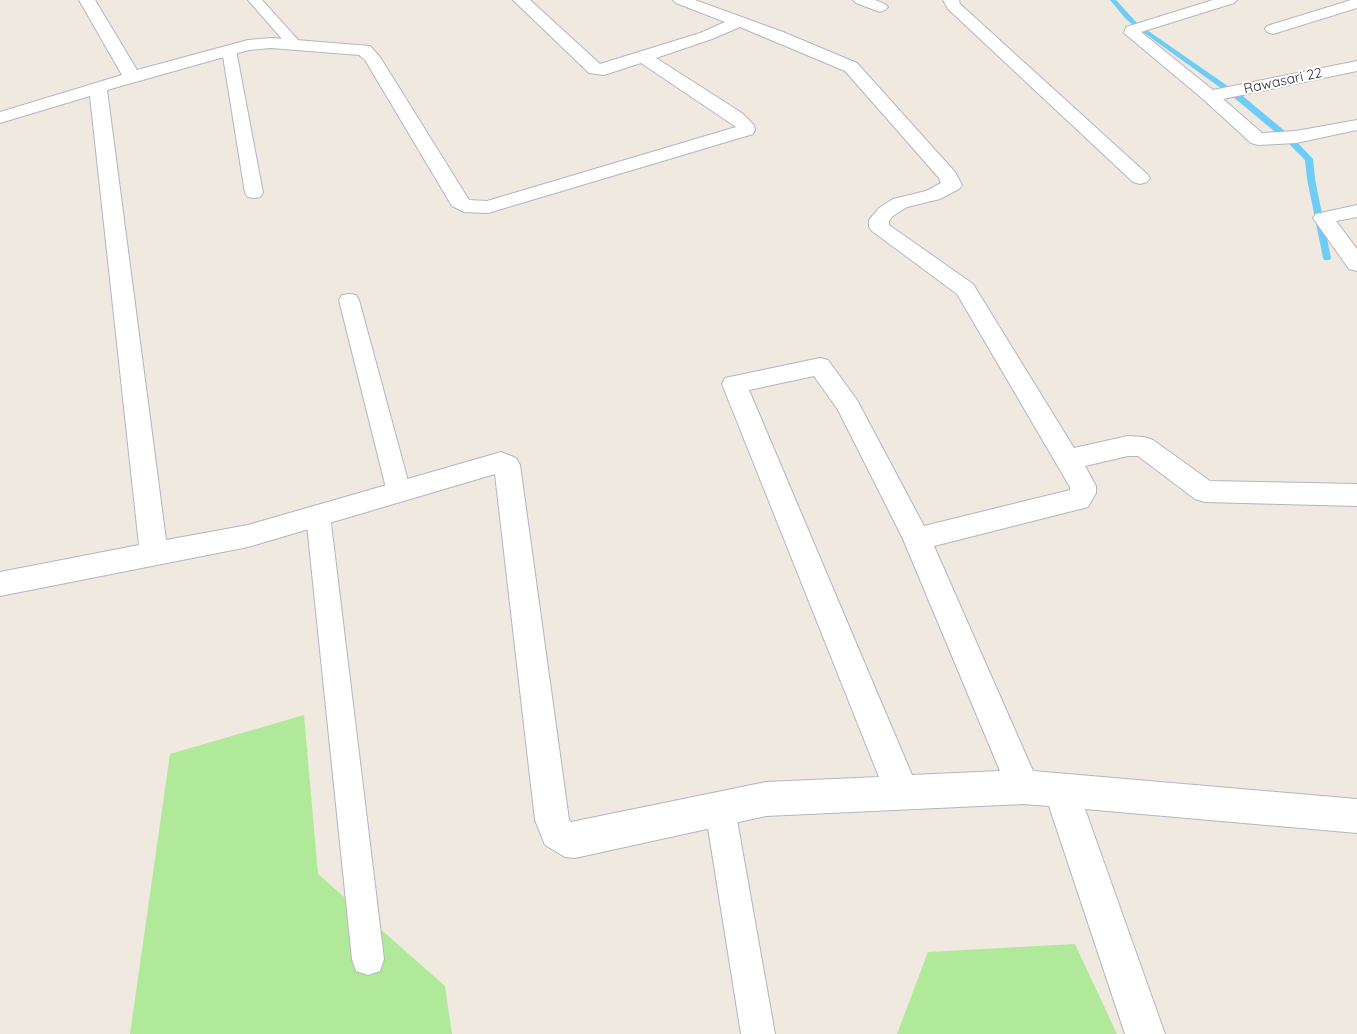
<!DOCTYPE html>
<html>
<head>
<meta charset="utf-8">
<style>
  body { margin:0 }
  canvas { display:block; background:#f0e9e0 }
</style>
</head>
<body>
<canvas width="1357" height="1034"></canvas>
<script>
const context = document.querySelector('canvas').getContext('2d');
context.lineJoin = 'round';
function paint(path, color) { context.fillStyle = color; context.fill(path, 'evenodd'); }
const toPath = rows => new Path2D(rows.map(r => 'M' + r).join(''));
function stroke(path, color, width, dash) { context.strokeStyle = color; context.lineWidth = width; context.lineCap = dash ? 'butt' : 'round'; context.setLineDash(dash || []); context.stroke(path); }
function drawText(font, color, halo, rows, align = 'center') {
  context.font = font + ' Quicksand,sans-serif'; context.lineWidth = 4; context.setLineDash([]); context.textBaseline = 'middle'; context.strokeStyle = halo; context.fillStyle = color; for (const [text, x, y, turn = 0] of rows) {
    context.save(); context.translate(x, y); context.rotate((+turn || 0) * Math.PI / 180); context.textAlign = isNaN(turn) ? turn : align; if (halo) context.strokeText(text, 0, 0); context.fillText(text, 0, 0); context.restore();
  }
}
paint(toPath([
  [304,715,318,874,445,986,452,1034,130,1034,170,754],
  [1075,944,1117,1034,897,1034,928,952]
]), '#b1e99a');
paint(toPath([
  [1110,0,1116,0,1138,24,1138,26,1134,26,1125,18,1110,0],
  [1140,28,1144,28,1232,89,1225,91,1140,30,1140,28],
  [1232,92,1238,92,1286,132,1286,136,1280,136,1232,96,1232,92],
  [1290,141,1296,141,1313,159,1315,179,1331,258,1330,260,1324,260,1323,258,1307,179,1305,160,1290,145,1290,141]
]), '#6ecdf7');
const lane = toPath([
  [248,0,262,0,299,41,301,44,299,47,289,47,248,0],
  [229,46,234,47,236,50,263,193,260,197,254,198,248,197,245,193,222,50,224,47,229,46],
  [349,294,356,295,359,300,411,492,407,499,399,501,391,499,387,492,339,300,342,295,349,294],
  [318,505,326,508,330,515,384,959,380,971,368,975,356,971,352,959,306,515,310,508,318,505],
  [720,794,730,799,735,809,775,1034,741,1034,705,809,710,799,720,794]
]);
const street = toPath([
  [79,0,95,0,137,70,248,40,271,38,370,46,380,57,469,200,487,201,736,127,641,63,604,75,589,73,513,0,530,0,600,64,700,33,725,22,676,3,673,0,695,0,783,32,857,63,955,172,962,185,959,189,940,199,907,207,893,216,889,221,889,225,973,284,1074,448,1128,436,1144,437,1153,440,1210,481,1357,484,1357,506,1205,502,1195,499,1138,456,1128,456,1085,466,1096,486,1096,493,1088,507,934,546,1033,771,1357,799,1357,833,1085,809,1165,1034,1125,1034,1049,806,1023,804,766,816,575,858,565,857,545,845,535,820,495,474,248,547,0,596,0,572,139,545,90,96,0,123,0,112,122,75,79,0],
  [740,27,845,71,939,178,941,183,926,191,893,199,879,208,869,220,869,227,872,231,957,294,1070,487,1070,490,924,526,857,400,828,360,820,358,725,378,722,384,879,777,766,782,571,822,569,820,520,465,516,458,501,452,248,525,166,540,107,90,249,50,271,48,359,55,365,60,452,206,464,212,488,213,753,134,755,130,754,125,742,113,656,58,712,39,740,27],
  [814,376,838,410,903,539,1000,771,912,775,749,390,814,376],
  [853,0,875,0,885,4,888,7,885,10,880,12,856,3,853,0],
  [943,0,959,0,960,4,1147,174,1150,178,1147,182,1140,184,1133,182,948,9,943,0],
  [1213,0,1237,0,1234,3,1141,32,1213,90,1357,61,1357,71,1223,99,1262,133,1296,131,1357,120,1357,130,1296,143,1258,145,1251,143,1204,100,1124,33,1126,27,1213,0],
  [1351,0,1357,0,1357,8,1273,34,1267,32,1265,29,1267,26,1351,0],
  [1357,205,1357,217,1336,221,1357,249,1357,271,1349,269,1313,218,1316,214,1357,205]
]);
stroke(lane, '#b4b5c2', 2);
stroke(street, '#b4b5c2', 2);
paint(lane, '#fff');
paint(street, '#fff');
drawText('14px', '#2e2e2e', '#fff', [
  ["Rawasari 22",1283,81,-12]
]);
</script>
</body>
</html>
